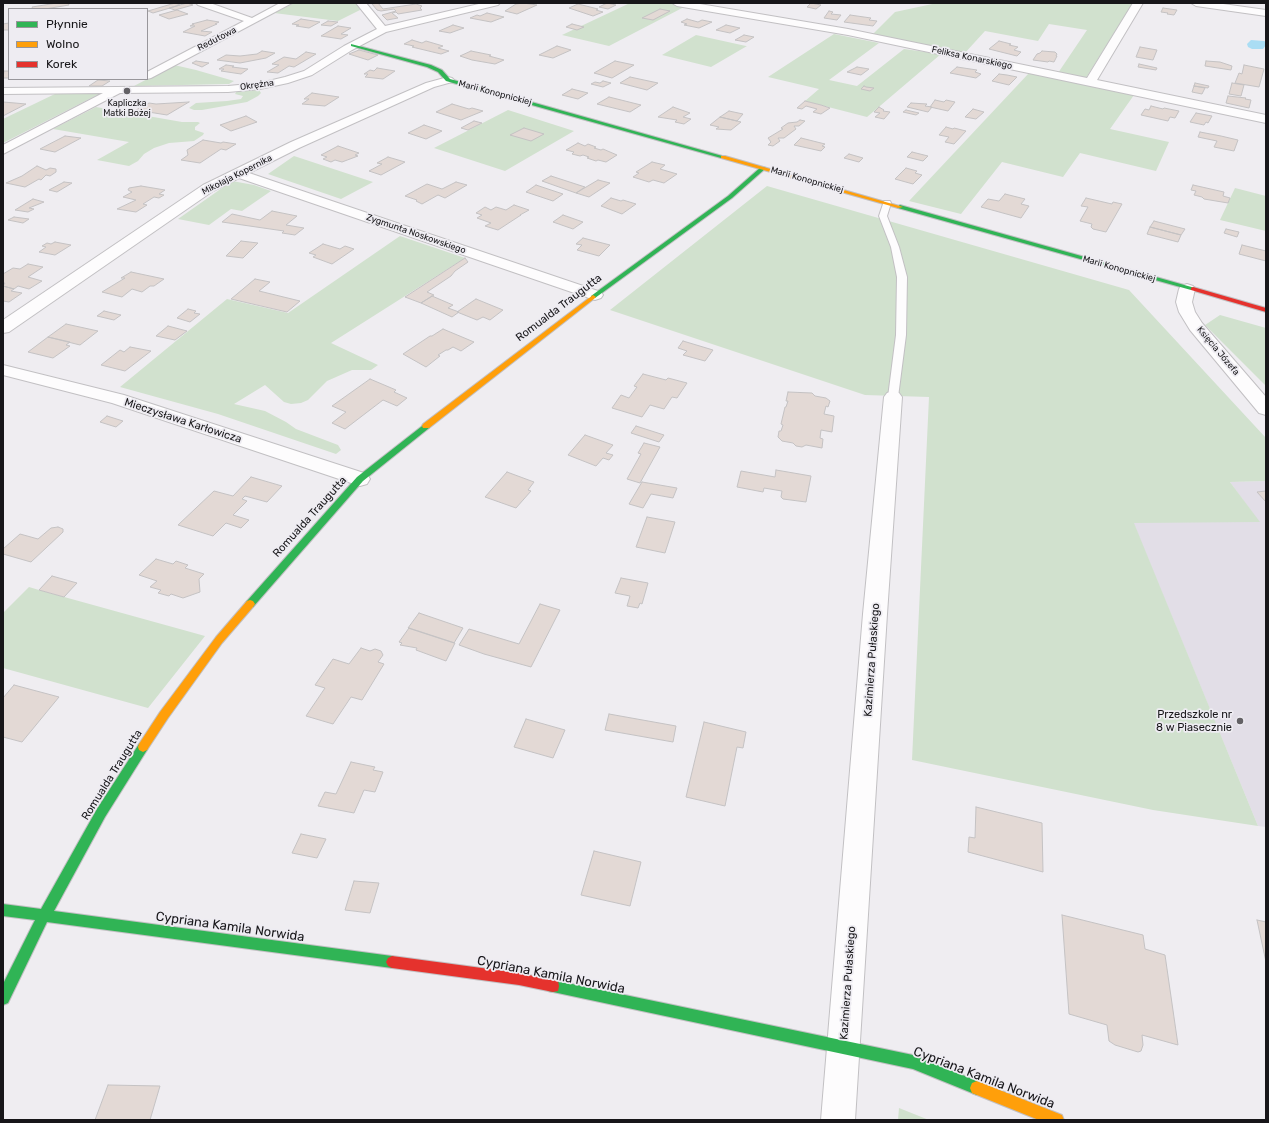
<!DOCTYPE html>
<html>
<head>
<meta charset="utf-8">
<style>
  body { margin:0 }
  #map { position:relative; width:1269px; height:1123px; overflow:hidden; background:#efedf1; font-family:Rubik,sans-serif }
  canvas { display:block }
  .frame { position:absolute; inset:0; border:4px solid #171619; pointer-events:none }
  .legend { position:absolute; left:8px; top:8px; width:140px; height:72px; box-sizing:border-box; background:#eeecf2; border:1px solid #98969b; margin:0; padding:5px 7px; list-style:none; font-size:12px; color:#171619 }
  .legend li { display:flex; align-items:center; gap:8px; height:20px }
  .legend b { width:20px; border:1px solid #98969b }
</style>
</head>
<body>
<div id="map">
<canvas width="1269" height="1123"></canvas>
<div class="frame"></div>
<ul class="legend">
<li><b style="height:5px;background:#30b455"></b>Płynnie</li>
<li><b style="height:5px;background:#ff9f0a"></b>Wolno</li>
<li><b style="height:5px;background:#e5322d"></b>Korek</li>
</ul>
</div>
<script>
const context = document.querySelector('canvas').getContext('2d');
context.lineJoin = 'round';
function paint(path, color) { context.fillStyle = color; context.fill(path, 'evenodd'); }
const toPath = rows => new Path2D(rows.map(r => 'M' + r).join(''));
function stroke(path, color, width, dash) { context.strokeStyle = color; context.lineWidth = width; context.lineCap = dash ? 'butt' : 'round'; context.setLineDash(dash || []); context.stroke(path); }
function drawText(font, color, halo, rows, align = 'center') {
  context.font = font + ' Rubik,sans-serif'; context.lineWidth = 3.5; context.setLineDash([]); context.textBaseline = 'middle'; context.strokeStyle = halo; context.fillStyle = color; for (const [text, x, y, turn = 0] of rows) {
    context.save(); context.translate(x, y); context.rotate((+turn || 0) * Math.PI / 180); context.textAlign = isNaN(turn) ? turn : align; if (halo) context.strokeText(text, 0, 0); context.fillText(text, 0, 0); context.restore();
  }
}
paint(toPath([
  [1266,481,1266,827,1258,826,1133,522,1259,522,1230,482]
]), '#e2dee7');
paint(toPath([
  [294,3,355,3,362,9,338,21,274,13],
  [630,3,667,3,686,6,609,46,562,35],
  [937,3,1133,3,1086,78,1058,73,1087,30,1049,24,1038,41,985,31,964,54,872,35,895,12],
  [834,34,879,43,829,80,857,86,904,49,941,54,867,117,805,101,819,89,768,77],
  [696,35,746,46,747,46,711,67,662,55],
  [174,65,196,70,234,81,229,84,134,86],
  [1029,73,1134,95,1110,129,1169,142,1156,171,1080,153,1063,177,1002,162,961,214,909,201],
  [259,90,261,93,258,96,247,102,202,110,194,110,189,108,196,103,227,101,241,99,243,96,235,94,237,91],
  [105,91,3,143,3,119,59,92],
  [96,107,182,122,198,122,200,123,195,127,195,130,204,133,203,135,194,141,169,143,154,148,144,154,138,161,129,166,97,160,129,142,53,129],
  [508,110,574,131,505,171,434,148],
  [294,156,373,182,341,199,268,174],
  [232,181,254,185,271,191,242,211,231,209,209,225,178,219],
  [767,186,1129,290,1266,438,1266,481,1230,482,1260,522,1134,523,1258,826,1153,810,912,760,929,397,865,395,610,310],
  [1235,188,1266,196,1266,231,1220,220],
  [400,236,465,258,331,343,378,365,371,370,352,370,327,381,308,400,301,403,291,404,284,402,265,385,234,404,265,411,286,422,296,429,338,445,341,450,336,454,218,414,120,387,227,299,288,313],
  [1220,315,1266,328,1266,386,1205,325],
  [29,587,39,590,205,636,148,708,3,668,3,613],
  [899,1108,929,1120,898,1120]
]), '#d1e1ce');
paint(toPath([
  [1251,40,1264,41,1266,42,1266,45,1263,49,1252,49,1248,47,1247,44]
]), '#aaddf4');
const building = toPath([
  [57,3,68,3,69,5,45,9,33,9,32,7,57,3],
  [175,3,180,5,153,13,148,11,175,3],
  [187,3,193,5,175,10,169,8,187,3],
  [378,3,383,9,416,4,422,6,420,8,422,10,398,14,396,12,392,13,398,18,387,20,382,15,396,11,394,9,381,11,377,10,372,4,378,3],
  [523,3,537,5,517,14,505,11,516,4,523,3],
  [607,3,616,5,608,9,599,7,607,3],
  [811,3,821,5,816,9,807,7,811,3],
  [578,4,598,9,596,10,603,12,593,16,569,8,578,4],
  [1163,8,1177,10,1174,15,1167,14,1168,13,1161,12,1163,8],
  [660,9,670,11,653,20,642,18,660,9],
  [177,10,188,14,169,19,159,15,177,10],
  [829,11,833,12,831,14,841,15,837,20,824,18,829,11],
  [487,13,504,17,491,22,470,18,477,15,480,16,487,13],
  [850,15,871,18,869,20,877,21,873,26,844,22,850,15],
  [301,19,320,22,309,28,296,26,299,25,292,24,301,19],
  [687,19,698,22,702,20,712,22,699,28,684,25,687,24,681,22,687,19],
  [207,20,219,22,215,24,217,24,201,31,212,32,205,36,183,32,195,26,190,26,194,24,192,24,207,20],
  [328,21,338,22,331,26,321,25,328,21],
  [9,23,9,30,3,30,3,24,9,23],
  [572,24,584,27,577,30,566,27,572,24],
  [453,25,464,28,450,33,439,31,453,25],
  [726,25,740,28,730,33,716,30,726,25],
  [338,26,351,28,341,34,348,35,341,39,321,36,338,26],
  [744,35,754,37,746,42,735,40,744,35],
  [412,40,422,43,426,41,443,46,438,48,449,51,441,54,412,47,414,46,404,44,412,40],
  [999,41,1011,44,1009,45,1018,47,1014,50,1021,52,1017,56,989,49,999,41],
  [557,46,571,50,553,58,539,55,557,46],
  [1140,47,1157,50,1153,60,1136,57,1140,47],
  [359,50,378,55,368,60,349,54,359,50],
  [262,51,275,53,266,58,240,63,217,60,226,55,240,56,257,54,262,51],
  [471,51,491,55,489,56,504,60,495,64,472,60,460,56,471,51],
  [1042,51,1055,52,1057,54,1056,56,1057,56,1054,62,1049,61,1048,62,1033,60,1037,54,1040,53,1042,51],
  [306,52,316,54,294,67,289,66,278,73,267,72,279,65,272,64,284,57,296,59,306,52],
  [196,61,209,63,202,67,192,63,196,61],
  [615,61,634,65,612,78,594,73,615,61],
  [1206,61,1220,62,1232,66,1231,70,1205,66,1206,61],
  [1139,64,1157,68,1156,70,1138,67,1139,64],
  [226,65,234,66,232,67,248,69,241,74,221,71,224,69,219,69,226,65],
  [1244,65,1264,69,1259,87,1235,83,1239,73,1242,74,1244,65],
  [857,67,869,69,861,75,847,72,857,67],
  [957,67,977,70,975,72,981,74,976,78,950,73,957,67],
  [377,68,395,71,383,79,365,77,368,74,364,74,370,70,374,71,377,68],
  [4,71,9,71,9,78,3,78,4,71],
  [999,74,1007,75,1017,77,1009,85,992,81,999,74],
  [630,77,658,83,647,90,620,83,630,77],
  [98,80,110,81,102,86,89,86,98,80],
  [603,81,611,83,603,87,591,84,595,82,600,83,603,81],
  [1195,83,1209,86,1208,88,1194,86,1195,83],
  [1232,83,1244,85,1241,96,1229,94,1232,83],
  [864,86,866,87,874,88,870,91,861,89,864,86],
  [1194,86,1205,88,1202,94,1192,92,1194,86],
  [572,89,588,93,578,99,562,95,572,89],
  [312,93,339,97,325,106,302,104,309,99,304,99,312,93],
  [1228,96,1246,98,1245,99,1251,100,1249,108,1226,103,1228,96],
  [609,97,641,105,630,112,597,104,609,97],
  [935,100,944,102,946,100,955,102,948,111,930,107,935,100],
  [805,101,821,105,830,108,821,114,813,112,817,109,806,106,802,109,797,108,805,101],
  [3,102,15,103,26,104,3,116,3,102],
  [189,102,167,115,136,110,149,103,156,104,189,102],
  [911,103,927,104,925,106,932,107,928,112,907,107,911,103],
  [452,104,469,109,472,108,483,111,461,120,436,112,452,104],
  [1151,106,1163,109,1164,108,1179,111,1175,118,1170,117,1168,121,1141,115,1145,109,1149,110,1151,106],
  [673,107,690,113,683,117,691,119,684,124,675,122,677,120,658,117,673,107],
  [879,107,884,110,883,111,890,112,884,119,875,117,880,113,874,112,879,107],
  [973,109,984,112,976,119,965,117,973,109],
  [906,110,919,113,916,115,903,112,906,110],
  [729,111,743,114,737,121,720,117,729,111],
  [1196,113,1212,116,1208,123,1206,122,1204,125,1190,122,1196,113],
  [246,116,257,122,231,131,220,125,246,116],
  [720,117,737,121,741,122,731,130,716,129,719,127,710,125,720,117],
  [800,120,805,121,799,126,794,126,796,129,784,138,778,138,780,141,773,146,768,145,771,142,768,138,783,129,781,128,788,123,797,122,800,120],
  [474,121,482,123,468,130,461,128,474,121],
  [424,125,442,131,426,139,408,133,424,125],
  [946,127,953,129,954,128,966,131,954,144,945,142,949,137,939,135,946,127],
  [524,128,544,134,531,141,510,135,524,128],
  [1200,132,1221,136,1238,140,1234,151,1214,147,1217,141,1198,137,1200,132],
  [65,136,81,138,55,152,40,149,65,136],
  [801,138,825,144,822,146,825,147,821,151,794,145,801,138],
  [203,140,221,143,223,142,236,144,226,150,221,149,200,163,181,160,188,155,187,150,203,140],
  [578,143,585,146,588,144,596,147,594,148,601,150,603,149,617,155,606,162,598,160,596,161,587,158,589,157,583,155,580,156,572,154,574,152,566,150,578,143],
  [338,146,359,153,355,155,358,156,342,162,335,160,331,162,323,159,327,157,321,155,338,146],
  [912,152,928,156,923,161,907,157,912,152],
  [849,154,863,158,859,162,844,158,849,154],
  [388,157,405,162,381,175,369,171,382,164,377,163,388,157],
  [652,162,665,165,660,169,677,174,664,183,653,180,649,182,633,177,639,173,636,172,652,162],
  [37,166,46,170,50,168,56,169,56,172,50,176,46,175,41,180,39,179,25,187,6,183,22,176,37,166],
  [906,168,917,171,915,173,922,175,913,184,895,179,906,168],
  [551,176,585,187,576,193,542,181,551,176],
  [598,180,610,183,589,197,576,193,598,180],
  [64,182,72,183,57,192,49,190,64,182],
  [456,182,467,185,445,198,438,195,422,204,416,201,417,200,405,196,427,184,442,189,456,182],
  [536,185,563,194,553,201,526,192,536,185],
  [1193,185,1224,192,1223,196,1230,198,1228,203,1204,199,1202,197,1194,195,1196,191,1191,190,1193,185],
  [141,186,165,190,159,194,164,195,159,198,154,197,143,204,147,205,136,212,117,209,136,200,123,197,132,192,128,190,129,188,141,186],
  [1005,194,1025,199,1021,204,1029,206,1021,218,981,207,988,199,999,201,1005,194],
  [611,198,621,201,623,200,636,204,622,214,601,206,611,198],
  [1086,198,1112,204,1113,202,1122,204,1106,232,1093,229,1091,227,1092,224,1080,221,1088,207,1081,206,1086,198],
  [33,199,44,202,29,208,34,209,28,212,15,210,33,199],
  [514,205,529,210,520,215,521,215,498,230,485,226,491,223,477,218,482,215,476,213,485,207,491,210,496,207,506,210,514,205],
  [272,211,297,216,286,225,304,228,295,235,282,233,284,231,222,222,232,214,260,220,272,211],
  [563,215,583,222,573,229,553,222,563,215],
  [14,217,29,219,23,223,8,220,14,217],
  [1154,221,1185,229,1181,235,1150,227,1154,221],
  [1150,227,1181,235,1178,242,1147,234,1150,227],
  [1226,229,1239,232,1237,237,1224,233,1226,229],
  [583,238,610,245,599,256,577,250,582,245,576,244,583,238],
  [241,241,258,243,243,258,226,256,241,241],
  [55,242,71,245,55,255,39,252,46,247,42,246,47,243,51,244,55,242],
  [323,244,340,249,345,246,354,249,332,264,313,257,316,255,309,253,323,244],
  [1242,245,1266,251,1266,261,1239,254,1242,245],
  [465,258,468,262,455,271,451,276,427,292,434,295,421,303,405,297,465,258],
  [28,264,43,267,28,277,42,281,29,289,18,286,14,289,3,286,5,283,3,283,3,274,13,268,20,269,28,264],
  [131,272,164,279,154,286,150,286,142,292,132,289,122,297,102,292,125,278,121,278,131,272],
  [255,279,270,282,259,291,300,301,287,312,231,299,255,279],
  [3,286,14,289,11,291,22,293,9,302,3,301,3,286],
  [432,296,453,305,448,308,459,312,452,317,421,303,432,296],
  [476,299,503,310,490,320,483,317,477,320,457,312,476,299],
  [188,309,196,311,194,313,200,314,190,322,177,318,188,309],
  [104,311,121,315,114,320,97,316,104,311],
  [66,324,98,331,80,345,48,337,66,324],
  [168,326,187,331,175,340,156,336,168,326],
  [443,329,474,342,461,351,453,347,448,350,446,350,438,355,440,356,426,367,403,354,430,336,432,336,443,329],
  [48,337,70,342,66,345,70,346,53,358,28,352,48,337],
  [683,341,713,350,705,361,683,355,687,351,678,348,683,341],
  [130,347,151,351,125,371,101,365,120,350,124,352,130,347],
  [643,374,666,380,668,378,687,383,677,398,672,397,664,409,650,405,642,417,612,408,621,395,629,398,637,387,634,386,643,374],
  [370,379,396,390,394,392,407,398,397,406,383,400,345,429,332,423,346,412,332,406,370,379],
  [788,392,812,393,815,396,826,398,830,401,828,407,826,406,824,414,834,416,832,432,821,430,820,438,823,439,822,448,806,445,802,447,796,446,793,443,782,441,778,437,779,431,781,431,783,425,781,424,785,407,786,407,788,401,786,401,788,392],
  [107,416,123,421,116,427,100,422,107,416],
  [636,426,664,435,659,442,631,433,636,426],
  [585,435,613,445,606,453,613,455,609,460,603,458,596,466,568,455,585,435],
  [644,443,660,447,640,483,627,479,641,454,638,453,644,443],
  [776,470,811,476,806,502,783,499,781,497,782,491,764,488,763,492,737,487,741,471,775,477,776,470],
  [507,472,534,482,528,490,531,491,516,508,485,497,507,472],
  [251,477,282,486,267,502,245,496,242,499,247,501,233,515,249,520,241,528,226,523,213,536,178,525,214,491,233,496,251,477],
  [642,482,677,488,673,498,651,494,643,508,629,504,642,482],
  [1266,491,1266,502,1257,492,1266,491],
  [647,517,675,522,665,553,636,547,647,517],
  [58,527,63,529,63,532,31,562,3,554,3,549,20,534,38,539,51,528,58,527],
  [156,559,173,564,176,561,188,565,185,568,204,574,199,579,200,592,183,598,171,594,169,596,158,593,161,590,150,587,157,581,139,575,156,559],
  [52,576,77,583,64,597,39,590,52,576],
  [621,578,648,583,642,604,640,603,638,608,627,606,630,596,615,593,621,578],
  [540,604,560,610,531,667,484,654,459,645,469,629,519,644,540,604],
  [419,613,463,628,454,643,408,628,419,613],
  [409,628,455,643,446,661,416,650,417,648,400,645,402,643,399,642,409,628],
  [361,648,370,651,375,649,381,651,383,655,378,662,384,664,362,700,351,697,333,724,306,716,325,688,315,685,333,659,349,664,361,648],
  [14,685,59,697,22,742,3,737,3,698,14,685],
  [609,714,676,726,673,742,605,730,609,714],
  [526,719,565,730,553,758,514,747,526,719],
  [704,722,746,732,743,748,737,747,725,806,686,797,704,722],
  [351,762,375,767,373,770,383,772,375,792,364,790,354,813,318,806,325,792,336,794,351,762],
  [976,807,1042,823,1043,872,968,852,969,837,975,838,976,807],
  [301,834,326,839,317,858,292,853,301,834],
  [594,851,641,862,630,906,581,895,594,851],
  [354,881,379,883,370,913,345,910,354,881],
  [1062,915,1143,935,1145,949,1165,955,1178,1045,1142,1035,1143,1045,1141,1051,1138,1052,1115,1045,1109,1041,1107,1025,1069,1014,1062,915],
  [1257,920,1266,922,1266,962,1257,920],
  [108,1085,160,1086,150,1120,95,1120,108,1085]
]);
paint(building, '#e3d9d5');
stroke(building, '#c4c2c3', 1);
const lane = toPath([
  [884,201,890,201,891,203,887,216,899,247,907,277,906,335,898,397,893,400,888,397,896,335,897,277,891,247,879,216,884,201]
]);
const street = toPath([
  [196,3,210,3,252,18,280,3,292,3,151,78,147,79,146,79,147,72,244,21,198,5,196,3],
  [356,3,366,3,385,26,483,3,500,3,498,5,386,32,352,50,312,75,288,83,260,89,228,92,120,93,3,154,3,145,103,93,3,94,3,88,228,86,260,83,285,77,304,71,344,46,377,29,356,3],
  [672,3,694,3,848,29,1087,78,1133,3,1143,3,1097,80,1266,115,1266,123,848,35,677,6,672,3],
  [1191,3,1216,3,1266,10,1266,16,1196,6,1191,3],
  [448,77,452,78,454,80,452,82,434,87,299,148,249,173,601,292,603,295,601,298,595,300,589,298,239,178,213,191,9,332,3,333,3,320,203,185,291,142,426,83,448,77],
  [1187,284,1193,286,1195,289,1192,302,1195,312,1202,323,1266,397,1266,415,1259,413,1190,330,1179,312,1176,302,1179,289,1181,286,1187,284],
  [3,365,124,395,367,474,370,479,367,484,360,486,112,403,3,375,3,365],
  [893,391,899,393,902,397,887,614,855,1120,821,1120,863,614,884,397,887,393,893,391]
]);
const fast = toPath([
  [351,44,431,65,442,70,450,79,726,157,721,158,446,81,438,72,427,67,351,46,351,44],
  [761,167,766,168,732,198,595,298,591,298,591,296,728,196,761,167],
  [900,205,1195,288,1196,289,1191,290,898,208,897,207,900,205],
  [426,423,429,424,430,426,429,428,363,481,253,607,247,607,245,604,247,601,357,477,426,423],
  [143,742,147,744,148,747,147,750,105,817,54,911,392,956,396,958,398,962,396,966,392,968,47,922,8,1003,3,1005,3,984,35,920,3,916,3,904,41,909,97,809,139,744,143,742],
  [553,980,913,1055,982,1083,984,1088,982,1093,977,1095,913,1069,553,992,548,991,547,986,548,981,553,980]
]);
const slow = toPath([
  [721,156,725,156,903,207,898,208,721,158,721,156],
  [593,295,596,297,595,298,429,428,423,428,422,426,423,424,593,295],
  [250,600,253,601,255,604,253,607,222,643,168,718,147,750,143,752,139,750,138,747,139,744,160,712,216,637,247,601,250,600],
  [977,1081,1062,1115,1064,1120,1039,1120,972,1093,970,1088,972,1083,977,1081]
]);
const jam = toPath([
  [1193,287,1266,308,1266,312,1191,290,1191,288,1193,287],
  [392,956,519,973,553,980,558,981,559,986,558,991,553,992,519,985,392,968,388,966,386,962,388,958,392,956]
]);
stroke(lane, '#c2c0c3', 2);
stroke(street, '#c2c0c3', 2);
stroke(fast, '#c2c0c3', 2);
stroke(slow, '#c2c0c3', 2);
stroke(jam, '#c2c0c3', 2);
paint(lane, '#fdfcfd');
paint(street, '#fdfcfd');
paint(fast, '#30b455');
paint(slow, '#ff9f0a');
paint(jam, '#e5322d');
for (const [x, y, r, color] of [
  [127,91,4,"#636165"],
  [1240,721,4,"#636165"]
]) { const dot = new Path2D(); dot.arc(x, y, r, 0, 2 * Math.PI); context.fillStyle = color; context.fill(dot); stroke(dot, '#eeecf2', 1.5); }
drawText('9px', '#171619', '#eeecf2', [
  ["Redutowa",217,39,-27],
  ["Feliksa Konarskiego",972,58,12],
  ["Okrężna",257,85,-8],
  ["Marii Konopnickiej",495,93,15],
  ["Mikołaja Kopernika",237,175,-27],
  ["Marii Konopnickiej",807,180,16],
  ["Zygmunta Noskowskiego",416,234,19],
  ["Marii Konopnickiej",1119,269,16],
  ["Księcia Józefa",1218,351,50]
]);
drawText('9px', '#171619', '#eeecf2', [
  ["Kapliczka",127,103],
  ["Matki Bożej",127,113]
]);
drawText('11px', '#171619', '#eeecf2', [
  ["Romualda Traugutta",559,308,-37],
  ["Mieczysława Karłowicza",183,421,18],
  ["Romualda Traugutta",310,517,-48],
  ["Kazimierza Pułaskiego",872,660,-86],
  ["Romualda Traugutta",112,775,-58],
  ["Kazimierza Pułaskiego",848,983,-86]
]);
drawText('11px', '#171619', '#eeecf2', [
  ["Przedszkole nr",1232,715],
  ["8 w Piasecznie",1232,728]
], 'right');
drawText('13px', '#171619', '#eeecf2', [
  ["Cypriana Kamila Norwida",230,927,8],
  ["Cypriana Kamila Norwida",551,975,11],
  ["Cypriana Kamila Norwida",984,1078,21]
]);
</script>
</body>
</html>
